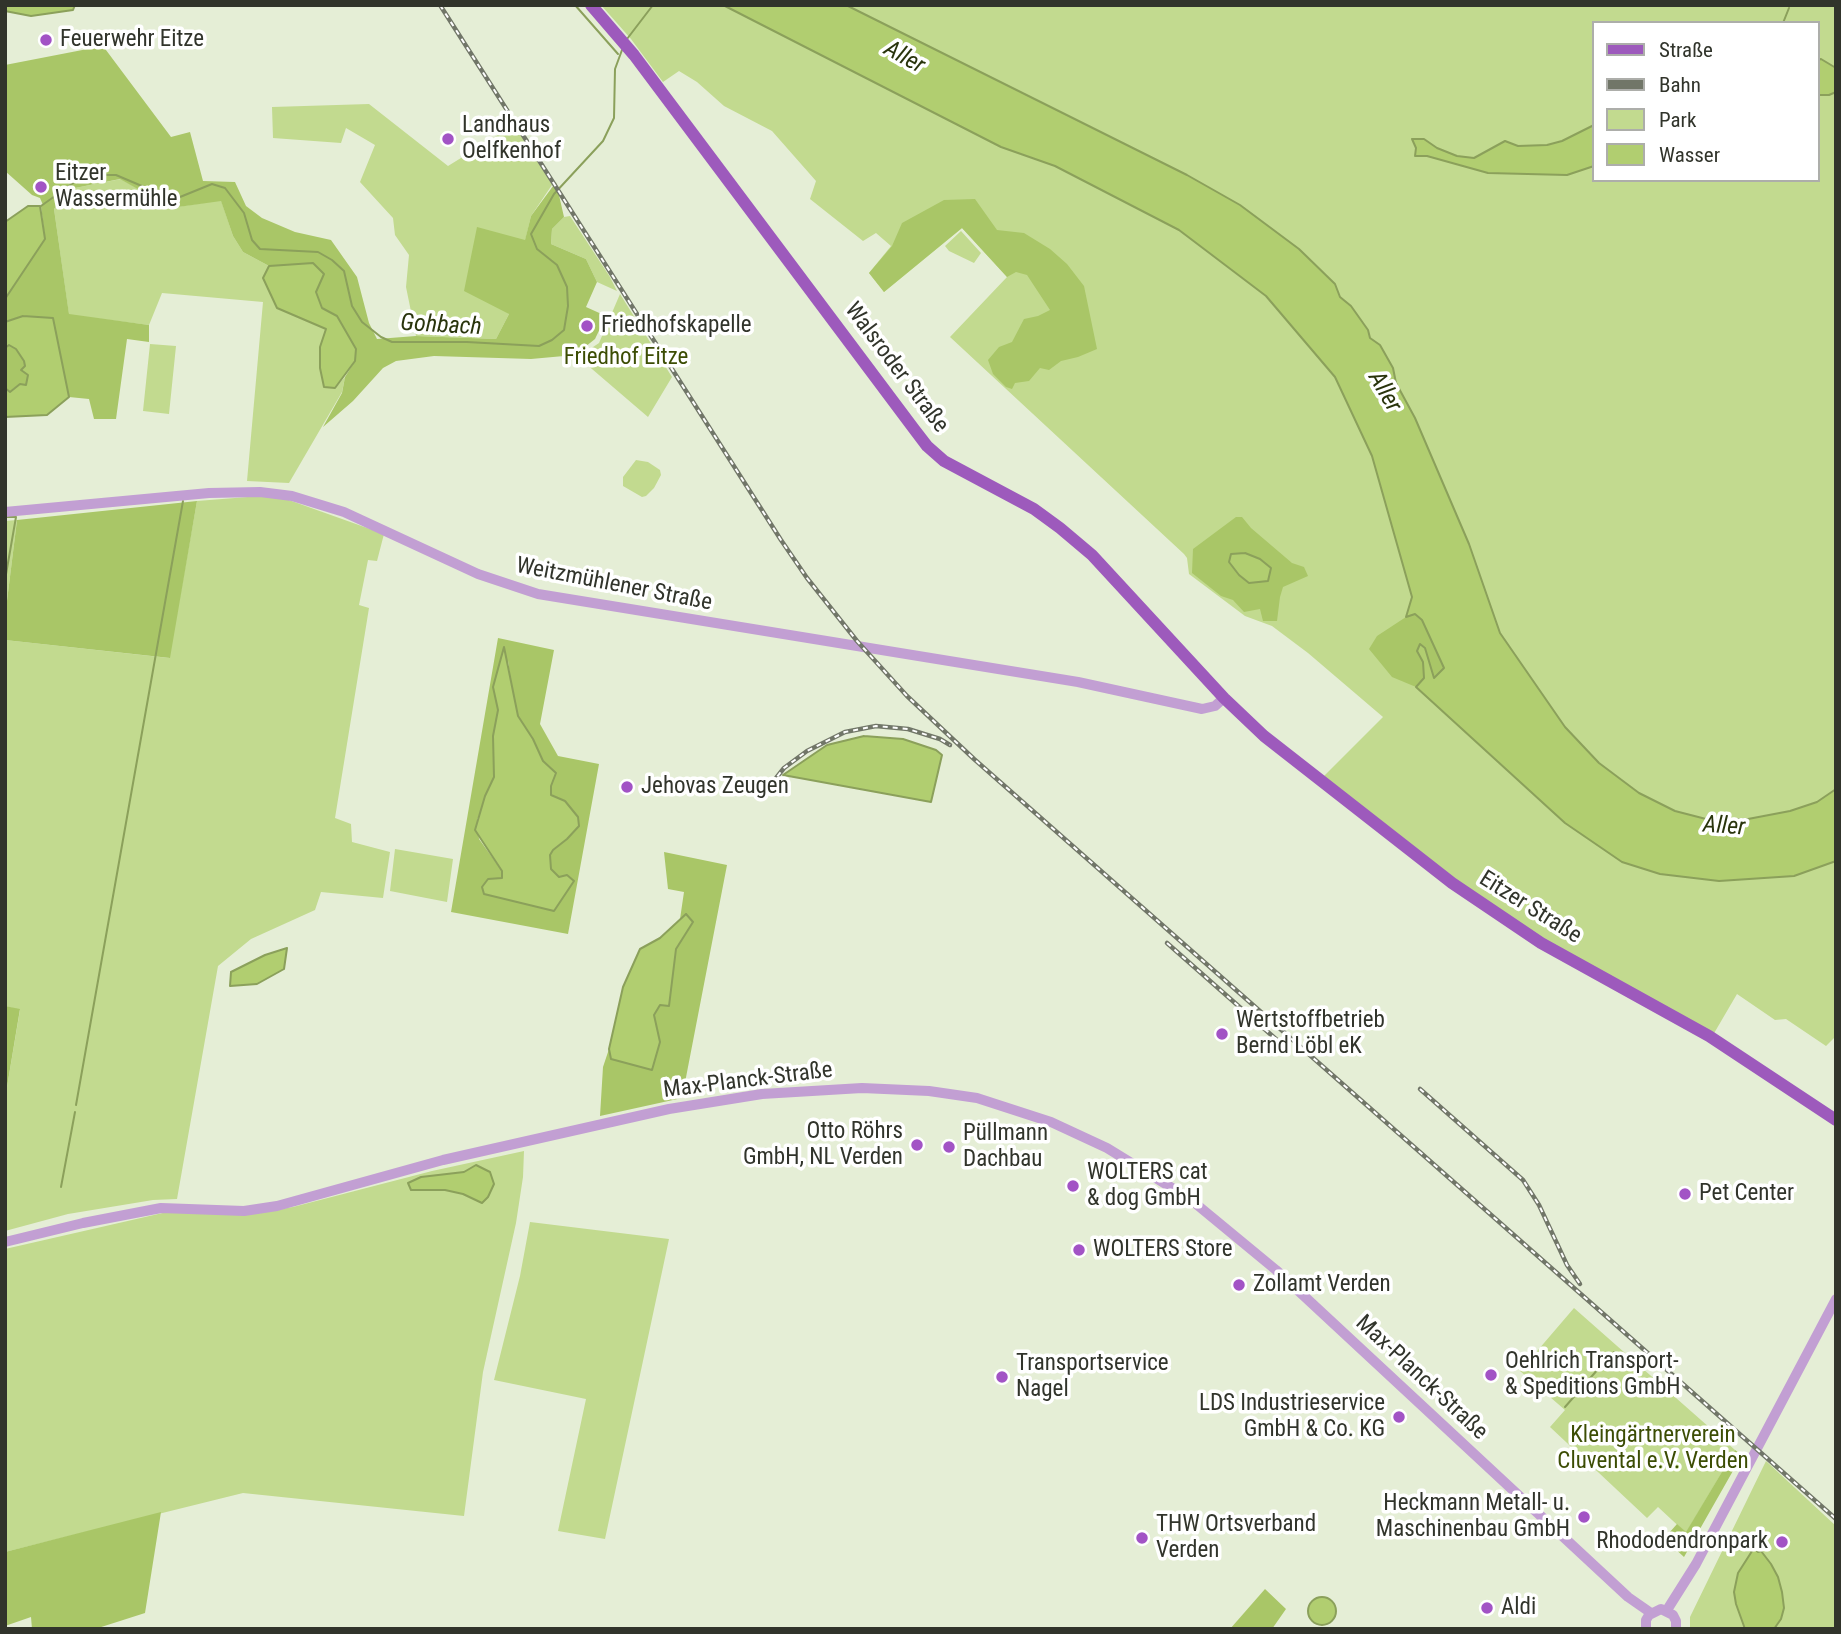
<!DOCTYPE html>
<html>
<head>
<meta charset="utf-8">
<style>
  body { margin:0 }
  #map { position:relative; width:1841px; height:1634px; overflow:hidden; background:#e5eed6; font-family:"Roboto Condensed",sans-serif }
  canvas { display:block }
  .frame { position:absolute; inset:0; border:7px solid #31342b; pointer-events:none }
  .legend { position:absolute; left:1592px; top:21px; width:228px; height:161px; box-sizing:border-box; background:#fff; border:2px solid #adaeaa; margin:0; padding:9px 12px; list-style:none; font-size:21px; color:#31342b }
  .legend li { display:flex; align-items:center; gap:14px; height:35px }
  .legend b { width:35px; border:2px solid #adaeaa }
</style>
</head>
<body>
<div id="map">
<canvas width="1841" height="1634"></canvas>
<div class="frame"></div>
<ul class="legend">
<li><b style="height:9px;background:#9d5abc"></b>Straße</li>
<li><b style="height:9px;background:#717668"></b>Bahn</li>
<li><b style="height:19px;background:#c2da8f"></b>Park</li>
<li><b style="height:19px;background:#b1ce70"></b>Wasser</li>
</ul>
</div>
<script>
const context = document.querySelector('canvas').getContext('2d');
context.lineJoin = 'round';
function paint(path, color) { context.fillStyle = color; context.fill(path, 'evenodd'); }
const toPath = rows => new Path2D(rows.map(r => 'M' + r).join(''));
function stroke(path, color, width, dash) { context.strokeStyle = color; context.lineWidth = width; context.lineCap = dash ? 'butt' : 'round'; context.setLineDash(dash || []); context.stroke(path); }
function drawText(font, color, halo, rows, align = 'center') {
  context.font = font + ' "Roboto Condensed",sans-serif'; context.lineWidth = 7; context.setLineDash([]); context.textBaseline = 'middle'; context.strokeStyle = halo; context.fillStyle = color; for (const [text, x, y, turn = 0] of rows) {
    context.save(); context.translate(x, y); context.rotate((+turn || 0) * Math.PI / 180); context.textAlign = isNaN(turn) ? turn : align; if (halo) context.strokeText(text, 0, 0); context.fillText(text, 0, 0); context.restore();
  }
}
paint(toPath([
  [601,5,1836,5,1836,1036,1826,1046,1786,1019,1775,1020,1737,994,1713,1035,1543,941,1454,880,1323,777,1383,717,1308,653,1272,626,1245,616,1189,574,1187,558,1184,554,950,337,1007,277,962,228,884,292,869,273,891,246,876,233,863,241,810,199,816,181,772,131,724,106,697,82,679,71,663,82,631,39],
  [1594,23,1818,23,1818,180,1594,180],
  [369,104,448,166,516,124,554,182,531,216,525,241,477,228,509,314,496,339,416,336,406,287,409,255,395,235,393,218,360,182,375,145,346,128,341,143,273,138,272,107],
  [121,179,171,208,221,200,233,236,243,252,269,266,263,278,315,323,327,329,320,347,335,388,345,377,342,392,289,483,247,481,263,302,162,293,149,325,69,315,54,209,75,188],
  [570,216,610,277,617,291,597,282,586,259,551,244,552,229,564,217],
  [961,231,981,253,974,263,949,251,945,246],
  [620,294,672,377,648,417,578,357,599,343],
  [150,344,176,346,169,414,143,411],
  [636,460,648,462,660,470,661,475,654,488,646,496,642,497,623,486,623,477],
  [260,496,286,499,384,534,377,561,368,560,359,605,369,608,335,818,351,824,352,842,390,852,383,898,321,892,315,910,251,939,218,966,177,1199,153,1200,68,1214,5,1231,5,1099,20,1010,5,1006,5,640,169,658,197,501],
  [17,520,5,617,5,521],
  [395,849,453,859,447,902,390,891],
  [524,1151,523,1177,516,1223,483,1372,464,1516,243,1493,5,1552,5,1249,167,1212,249,1214,293,1207,432,1171],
  [530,1222,669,1239,605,1539,558,1531,586,1399,494,1380,520,1276],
  [1574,1308,1735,1450,1686,1533,1658,1507,1647,1518,1550,1427,1565,1410,1520,1371],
  [1766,1461,1836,1526,1836,1629,1690,1629,1690,1617]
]), '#c2da8f');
paint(toPath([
  [103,46,171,137,190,132,203,181,235,182,246,206,262,218,295,232,331,240,357,277,369,323,377,339,416,336,496,339,509,314,464,291,477,227,525,240,531,216,556,182,564,217,552,229,551,244,586,259,597,282,586,307,606,316,595,339,575,355,531,359,434,356,396,361,383,368,353,401,323,427,342,393,345,377,355,361,337,316,322,308,316,292,313,263,269,266,243,252,233,236,221,201,171,208,120,179,75,188,54,209,69,314,149,325,149,342,127,339,116,419,94,419,89,399,69,397,53,318,23,316,5,322,5,299,45,238,41,206,43,205,40,198,32,195,5,171,5,65],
  [975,199,997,230,1024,233,1050,249,1067,264,1084,286,1097,349,1078,357,1061,361,1049,370,1040,368,1029,381,1015,383,1012,389,1006,387,993,374,988,360,999,347,1012,342,1024,319,1038,316,1050,310,1027,275,1016,272,1007,277,962,228,884,292,869,273,892,246,902,223,944,200],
  [9,345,16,349,24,360,28,375,26,385,14,388,10,392,5,388,5,348],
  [197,501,170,658,5,640,5,617,17,520],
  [1236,517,1242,517,1251,528,1292,563,1304,567,1308,576,1283,587,1280,597,1277,621,1263,621,1260,609,1244,612,1233,600,1221,596,1192,573,1193,549],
  [1415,614,1422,620,1444,668,1434,678,1425,648,1417,651,1423,662,1424,678,1416,687,1392,677,1369,649,1377,636,1406,617],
  [498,638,554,650,540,724,558,756,599,764,568,934,451,912],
  [508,661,514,706,518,716,547,768,551,795,566,801,567,839,553,850,550,855,551,869,559,877,574,881,554,911,488,879,502,878,502,871,479,839,477,820,495,777,493,736,498,710,493,687],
  [664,852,727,865,682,1098,600,1116,603,1067,609,1049,611,1059,660,1042,654,1015,660,1005,669,1006,676,949,693,922,686,915,680,919,684,892,668,889],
  [5,1006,20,1009,5,1099],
  [1735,1450,1742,1455,1684,1557,1672,1546,1677,1540,1669,1533,1677,1524,1686,1532],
  [161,1512,145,1613,95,1629,32,1629,31,1617,5,1626,5,1552],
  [1265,1589,1286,1609,1272,1629,1230,1629]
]), '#a9c667');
const water = toPath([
  [5,5,75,5,73,10,31,16,5,11,5,5],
  [723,5,846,5,1187,175,1240,205,1299,249,1335,284,1340,297,1351,306,1368,330,1370,338,1380,345,1393,368,1396,383,1415,418,1469,544,1500,633,1565,727,1599,763,1639,793,1675,811,1706,819,1748,819,1790,811,1817,802,1836,789,1836,861,1794,876,1719,881,1660,874,1622,862,1565,823,1416,687,1424,678,1423,662,1417,651,1420,644,1425,648,1434,678,1444,668,1422,620,1415,614,1406,617,1412,597,1372,456,1335,377,1266,296,1179,230,1055,166,1001,147,723,5],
  [1821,59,1836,68,1836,92,1829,95,1818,95,1818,60,1821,59],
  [1594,125,1594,166,1567,175,1488,173,1427,156,1415,156,1416,148,1412,139,1424,139,1437,148,1457,156,1474,158,1505,141,1518,146,1547,145,1562,141,1594,125],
  [28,206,40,206,45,239,5,299,5,222,28,206],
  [313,263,324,274,316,292,322,308,337,316,356,349,355,361,335,388,324,387,320,368,320,347,326,329,277,308,263,278,269,266,313,263],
  [23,316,53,318,69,397,47,415,5,417,5,388,10,392,20,384,26,385,28,375,21,370,25,366,24,361,16,349,9,345,5,348,5,322,23,316],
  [1245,553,1260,559,1271,568,1268,581,1249,583,1239,575,1229,562,1231,554,1245,553],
  [504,647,518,716,533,739,543,761,556,773,551,786,551,795,565,801,578,817,579,826,567,839,553,850,550,855,551,869,559,877,567,875,574,881,554,911,484,894,482,887,488,879,502,878,502,871,475,830,485,796,494,777,493,736,498,710,493,687,504,647],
  [864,736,903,739,936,750,942,755,931,802,783,775,827,745,864,736],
  [686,914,693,922,676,949,669,1006,660,1005,654,1015,660,1042,652,1070,611,1059,609,1049,623,987,640,949,660,938,686,914],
  [287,948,284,969,257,984,230,986,231,972,265,955,287,948],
  [476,1165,490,1172,494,1184,488,1197,482,1203,463,1194,445,1190,411,1190,408,1183,421,1177,464,1172,476,1165],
  [1754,1548,1758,1552,1761,1551,1771,1564,1778,1577,1782,1592,1784,1608,1781,1619,1774,1629,1745,1629,1736,1604,1734,1592,1738,1573,1754,1548],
  '1308 1611a14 14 0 1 1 28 0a14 14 0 1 1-28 0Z'
]);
paint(water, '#b1ce70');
stroke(water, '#8ba05b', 2);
stroke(toPath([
  [575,5,618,54],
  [1783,23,1789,8],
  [627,39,653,5],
  [41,206,76,181,99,175,116,175,170,198,180,197,212,184,225,188,244,213,252,240,260,249,318,252,332,260,344,271,352,306,362,322,381,337,392,342,467,342,539,346,552,340,564,330,568,306,567,287,557,265,537,249,531,234,554,194,603,141,614,118,615,69,622,50],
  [5,517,16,517,5,580],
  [76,1105,183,501],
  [61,1187,75,1112],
  [1603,1364,1614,1352],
  [1565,1407,1599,1368]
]), '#8ba05b', 2);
stroke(toPath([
  [5,512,209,493,260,492,292,496,344,512,478,574,538,594,1078,682,1202,709,1215,706,1224,698],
  [5,1242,83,1223,161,1208,244,1211,277,1206,443,1160,669,1109,762,1094,862,1088,929,1091,977,1098,1051,1122,1107,1148,1190,1199,1276,1270,1628,1597,1651,1613],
  [1667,1610,1696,1564,1836,1299],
  [1646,1629,1646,1620,1649,1615,1661,1609,1673,1615,1676,1621,1676,1629]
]), '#c29fd3', 10);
stroke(toPath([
  [591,5,634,55,914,429,927,446,944,461,1034,509,1060,528,1092,555,1224,698,1264,736,1452,883,1541,943,1709,1036,1836,1120]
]), '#9d5abc', 12);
const rail = toPath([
  [440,5,781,540,807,578,857,641,907,696,974,759,1836,1519],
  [765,792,784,768,807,751,845,732,876,726,908,729,940,739,950,745],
  [1167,943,1277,1040],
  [1420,1089,1523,1180,1539,1205,1567,1265,1580,1284]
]);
stroke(rail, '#717668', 4.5);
stroke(rail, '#fff', 2, [5]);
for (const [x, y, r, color] of [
  [46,40,7,"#a253c5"],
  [448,139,7,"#a253c5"],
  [41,187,7,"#a253c5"],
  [587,326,7,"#a253c5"],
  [627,787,7,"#a253c5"],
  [1222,1034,7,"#a253c5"],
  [917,1145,7,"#a253c5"],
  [949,1147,7,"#a253c5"],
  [1073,1186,7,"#a253c5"],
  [1685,1194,7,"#a253c5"],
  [1079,1250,7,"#a253c5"],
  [1239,1285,7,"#a253c5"],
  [1491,1375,7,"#a253c5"],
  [1002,1377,7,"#a253c5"],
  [1399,1417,7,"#a253c5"],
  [1584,1517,7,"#a253c5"],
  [1142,1538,7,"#a253c5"],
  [1782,1542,7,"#a253c5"],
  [1487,1608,7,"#a253c5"]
]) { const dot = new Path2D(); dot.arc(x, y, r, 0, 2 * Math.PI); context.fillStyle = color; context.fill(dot); stroke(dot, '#fff', 2.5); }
drawText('23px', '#31342b', '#fff', [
  ["Feuerwehr Eitze",60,40],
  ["Landhaus",462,126],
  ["Oelfkenhof",462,152],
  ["Eitzer",55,174],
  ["Wassermühle",55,200],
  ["Friedhofskapelle",601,326],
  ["Jehovas Zeugen",641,787],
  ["Wertstoffbetrieb",1236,1021],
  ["Bernd Löbl eK",1236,1047],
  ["Otto Röhrs",903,1132,"right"],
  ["GmbH, NL Verden",903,1158,"right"],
  ["Püllmann",963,1134],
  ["Dachbau",963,1160],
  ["WOLTERS cat",1087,1173],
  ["& dog GmbH",1087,1199],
  ["Pet Center",1699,1194],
  ["WOLTERS Store",1093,1250],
  ["Zollamt Verden",1253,1285],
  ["Oehlrich Transport-",1505,1362],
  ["& Speditions GmbH",1505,1388],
  ["Transportservice",1016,1364],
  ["Nagel",1016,1390],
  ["LDS Industrieservice",1385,1404,"right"],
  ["GmbH & Co. KG",1385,1430,"right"],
  ["Heckmann Metall- u.",1570,1504,"right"],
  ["Maschinenbau GmbH",1570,1530,"right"],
  ["THW Ortsverband",1156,1525],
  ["Verden",1156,1551],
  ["Rhododendronpark",1768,1542,"right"],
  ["Aldi",1501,1608]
], 'left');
drawText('23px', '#3c4d04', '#fff', [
  ["Friedhof Eitze",626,358],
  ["Kleingärtnerverein",1653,1436],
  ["Cluvental e.V. Verden",1653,1462]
]);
drawText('23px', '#31342b', '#fff', [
  ["Walsroder Straße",896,368,53],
  ["Weitzmühlener Straße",614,585,11],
  ["Eitzer Straße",1530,908,32],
  ["Max-Planck-Straße",748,1081,-7],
  ["Max-Planck-Straße",1421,1378,43]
]);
drawText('italic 24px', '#29340c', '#fff', [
  ["Aller",904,58,29],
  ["Gohbach",441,326,3],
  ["Aller",1384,392,60],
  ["Aller",1724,827,4]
]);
</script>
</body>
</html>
